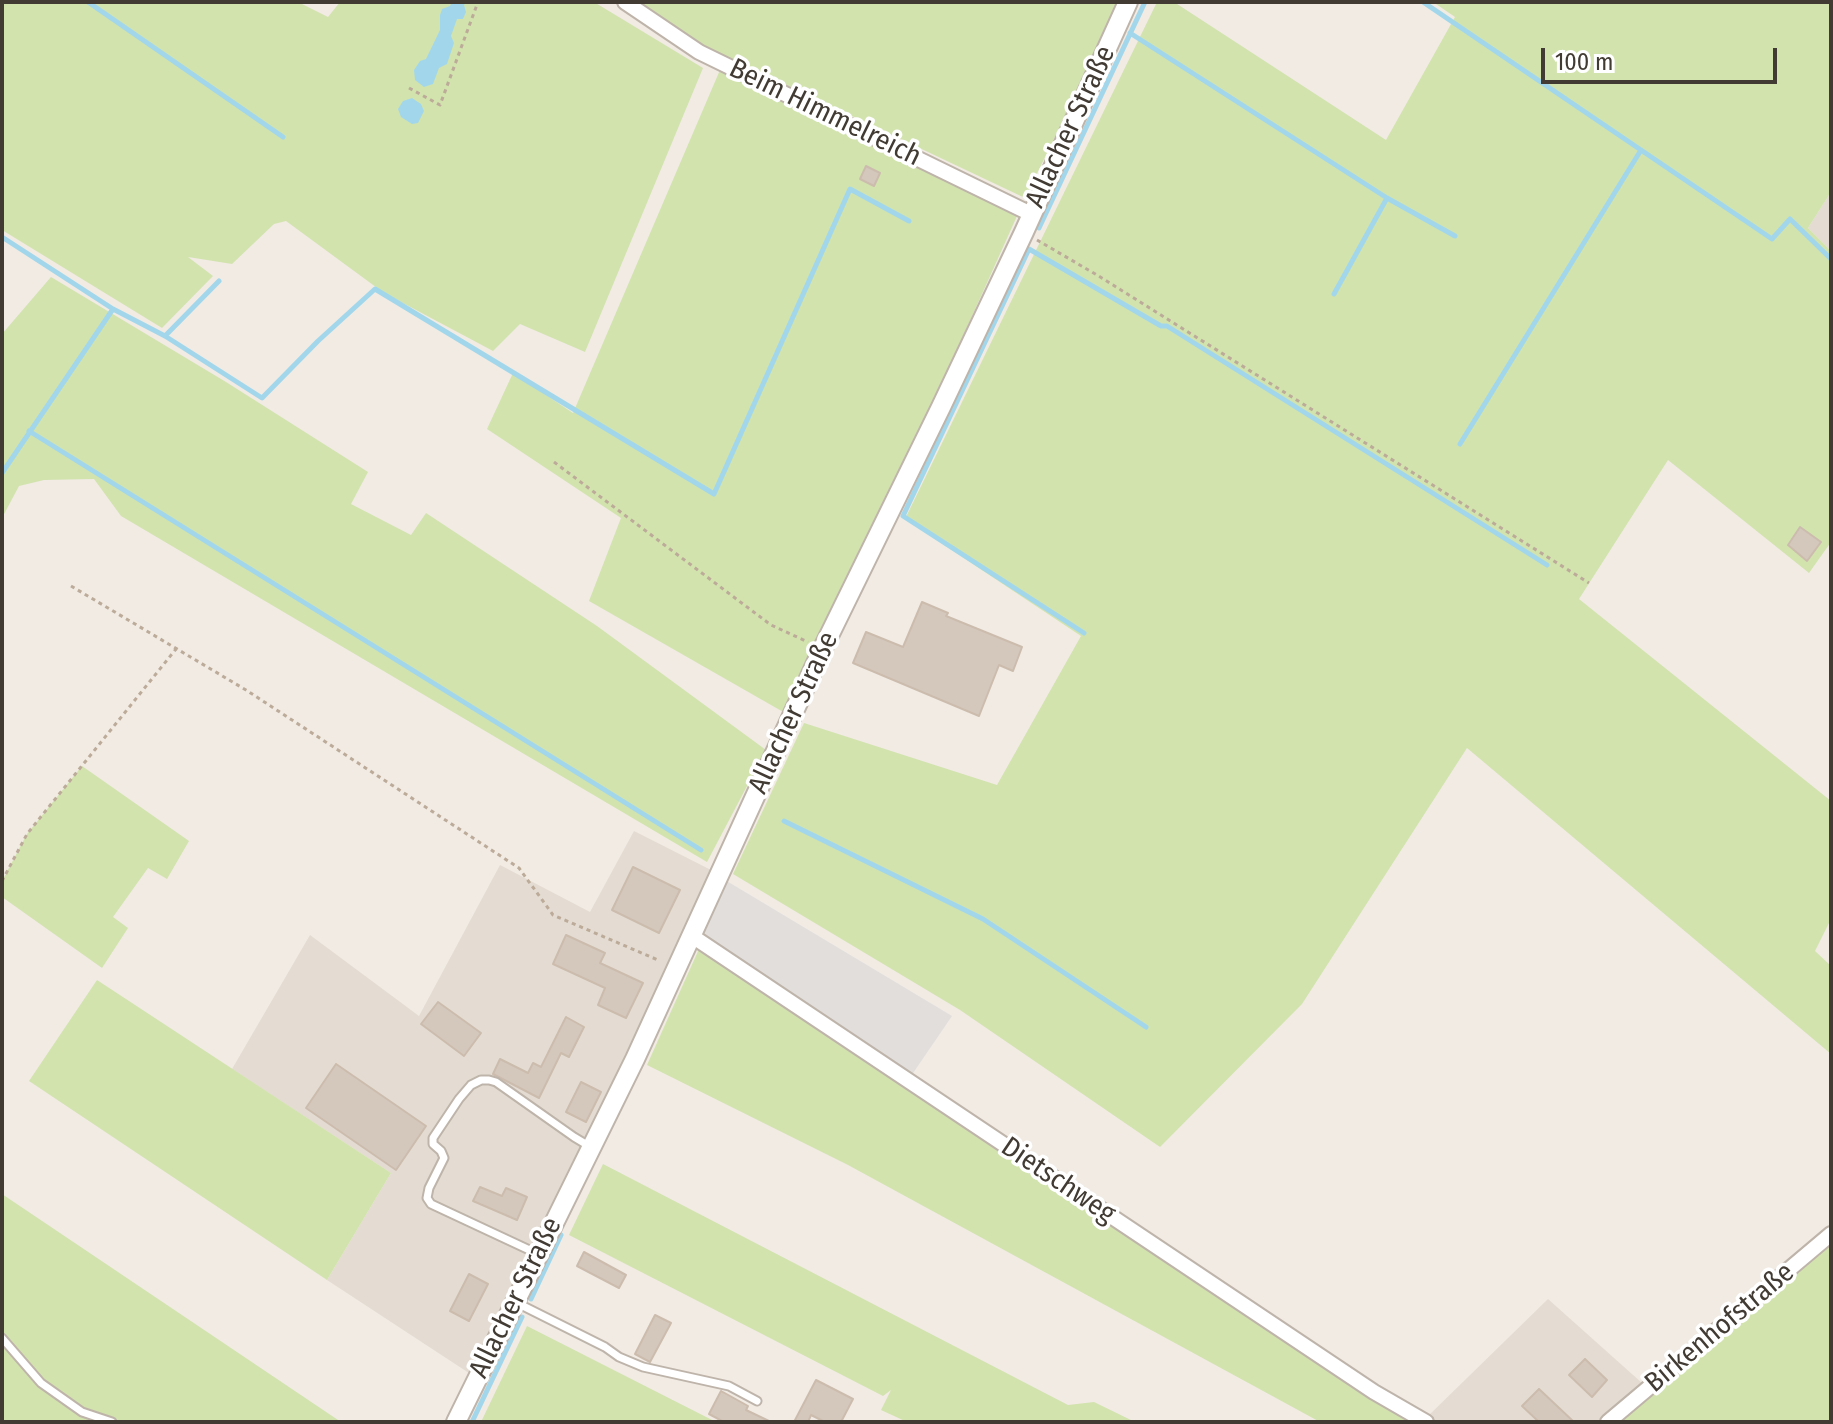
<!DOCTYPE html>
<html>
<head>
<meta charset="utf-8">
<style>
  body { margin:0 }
  #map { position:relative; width:1833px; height:1424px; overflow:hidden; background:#f1ebe4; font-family:"Fira Sans Condensed",sans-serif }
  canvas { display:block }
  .frame { position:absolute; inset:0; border:4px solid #423b34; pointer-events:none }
  .scale { position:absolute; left:1541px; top:48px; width:236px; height:36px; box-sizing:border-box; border:4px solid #423b34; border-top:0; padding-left:10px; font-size:24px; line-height:28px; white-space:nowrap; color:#423b34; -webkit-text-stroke:6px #fff; paint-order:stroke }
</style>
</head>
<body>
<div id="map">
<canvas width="1833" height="1424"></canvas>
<div class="frame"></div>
<div class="scale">100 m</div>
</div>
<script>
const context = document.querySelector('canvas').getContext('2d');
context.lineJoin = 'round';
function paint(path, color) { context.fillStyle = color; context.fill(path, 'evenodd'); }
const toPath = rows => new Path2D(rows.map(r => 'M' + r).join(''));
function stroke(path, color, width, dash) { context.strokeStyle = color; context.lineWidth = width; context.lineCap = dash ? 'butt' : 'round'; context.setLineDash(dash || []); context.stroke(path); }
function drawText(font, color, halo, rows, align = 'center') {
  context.font = font + ' "Fira Sans Condensed",sans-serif'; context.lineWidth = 7; context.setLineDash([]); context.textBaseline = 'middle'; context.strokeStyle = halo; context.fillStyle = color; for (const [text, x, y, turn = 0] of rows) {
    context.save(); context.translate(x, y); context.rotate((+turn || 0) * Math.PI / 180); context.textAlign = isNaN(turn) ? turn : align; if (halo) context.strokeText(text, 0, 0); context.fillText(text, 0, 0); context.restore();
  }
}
paint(toPath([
  [1831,192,1831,251,1808,228],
  [634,831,715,872,475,1377,327,1280,391,1173,232,1069,310,935,419,1016,500,865,590,912],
  [1548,1299,1642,1383,1598,1422,1435,1422,1427,1417]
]), '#e4dcd2');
paint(toPath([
  [2,2,298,2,328,17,340,2,594,2,703,68,585,352,520,324,493,351,384,293,286,221,274,224,232,264,188,257,213,276,162,328,2,230],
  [638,2,1121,2,1025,198,700,44],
  [1157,2,1174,2,1386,140,1455,17,1433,2,1831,2,1831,192,1808,228,1831,251,1831,542,1809,573,1668,460,1579,599,1831,801,1831,919,1815,951,1831,966,1831,1054,1467,748,1302,1004,1160,1147,960,1010,733,874,804,723,997,785,1081,636,905,519],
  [720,70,1017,216,823,648,785,713,589,601,621,518,487,429,513,373,573,413],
  [51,277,226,382,368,472,351,504,411,535,426,513,597,626,766,750,707,862,121,516,94,479,44,480,19,486,2,518,2,334],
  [82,766,189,841,167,879,148,868,113,917,128,928,102,968,2,897,2,881,27,834],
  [699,949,1373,1396,1414,1422,1320,1422,848,1165,647,1065],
  [97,980,391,1173,327,1280,29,1081],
  [603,1164,1068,1405,1094,1402,1135,1422,907,1422,881,1410,891,1390,883,1396,569,1235],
  [2,1194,341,1422,2,1422],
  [1831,1242,1831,1422,1621,1422,1635,1406],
  [527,1326,716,1422,481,1422]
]), '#d2e3ae');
paint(toPath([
  [725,880,952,1016,911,1076,696,935]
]), '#e1dedc');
paint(toPath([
  [452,2,466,2,464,5,466,12,463,19,457,19,451,36,454,43,447,64,439,68,433,84,424,87,415,80,414,70,420,61,426,59,440,30,440,15,442,9,450,6],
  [412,98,421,104,424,111,418,123,412,124,401,117,398,109,403,101]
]), '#a2d7eb');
stroke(toPath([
  [88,2,283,137],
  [1423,2,1772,239,1790,219,1831,259],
  [1130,33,1387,198,1455,236],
  [1039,228,1145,2],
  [2,237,113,309,165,336,262,398,318,341,375,289,714,494,850,189,909,221],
  [1334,294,1387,198],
  [165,336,219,281],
  [29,431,701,850],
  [1460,444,1641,150],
  [2,473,113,309],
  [1084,633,903,516,1029,249,1161,326,1167,326,1547,565],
  [784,821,983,919,1146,1027],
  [531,1299,561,1235],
  [472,1422,522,1317]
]), '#a2d7eb', 5);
const building = toPath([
  [866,166,880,173,874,186,860,179,866,166],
  [1800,527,1821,542,1807,561,1788,545,1800,527],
  [922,602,948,613,946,616,1022,647,1013,671,999,665,979,716,853,663,866,632,903,647,922,602],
  [633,867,680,890,659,933,612,910,633,867],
  [566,935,605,953,600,963,643,983,626,1018,598,1005,605,988,553,964,566,935],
  [438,1002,481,1033,464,1056,421,1024,438,1002],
  [566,1017,584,1027,569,1057,561,1053,539,1098,493,1074,500,1059,528,1073,533,1063,541,1067,566,1017],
  [336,1064,426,1126,396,1170,306,1108,336,1064],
  [581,1082,601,1092,586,1122,566,1112,581,1082],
  [480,1187,502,1196,506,1188,527,1197,517,1220,473,1201,480,1187],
  [584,1252,626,1275,619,1288,577,1266,584,1252],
  [469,1274,488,1284,469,1321,450,1311,469,1274],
  [655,1315,671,1323,650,1362,635,1354,655,1315],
  [1585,1359,1607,1380,1592,1397,1569,1375,1585,1359],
  [816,1380,853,1399,841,1422,825,1422,811,1415,808,1422,794,1422,816,1380],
  [1539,1389,1574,1422,1539,1422,1522,1406,1539,1389],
  [721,1391,748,1406,746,1410,771,1422,724,1422,709,1414,721,1391]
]);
paint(building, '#d4c8bd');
stroke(building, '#ccbcad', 2);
const service = toPath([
  [538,1254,431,1204,427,1198,429,1188,444,1158,441,1151,433,1144,433,1138,459,1099,471,1085,481,1080,489,1080,496,1082,574,1137,589,1146],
  [517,1303,605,1347,619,1357,643,1367,729,1386,757,1401],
  [2,1338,41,1383,82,1412,112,1422]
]);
const minor = toPath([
  [625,2,699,52,1031,214],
  [692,936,1374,1392,1426,1422],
  [1608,1422,1831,1234]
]);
const tertiary = toPath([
  [456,1422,635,1059,823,648,941,407,1024,232,1128,2]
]);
stroke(service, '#beb4aa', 11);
stroke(minor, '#beb4aa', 18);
stroke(tertiary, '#beb4aa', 22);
stroke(toPath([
  [409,88,440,105,478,2],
  [1037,240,1097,275,1589,583],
  [554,462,771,625,808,642],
  [71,586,246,690,519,868,553,915,658,960,660,960],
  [2,881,27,834,176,649]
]), '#bcab99', 3, [4, 4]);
stroke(service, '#fff', 7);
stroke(minor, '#fff', 14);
stroke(tertiary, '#fff', 18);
drawText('28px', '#423b34', '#fff', [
  ["Beim Himmelreich",825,113,26],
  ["Allacher Straße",1071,127,-65],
  ["Allacher Straße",794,713,-65],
  ["Dietschweg",1058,1181,34],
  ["Allacher Straße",516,1298,-64],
  ["Birkenhofstraße",1720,1328,-40]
]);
</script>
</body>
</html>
